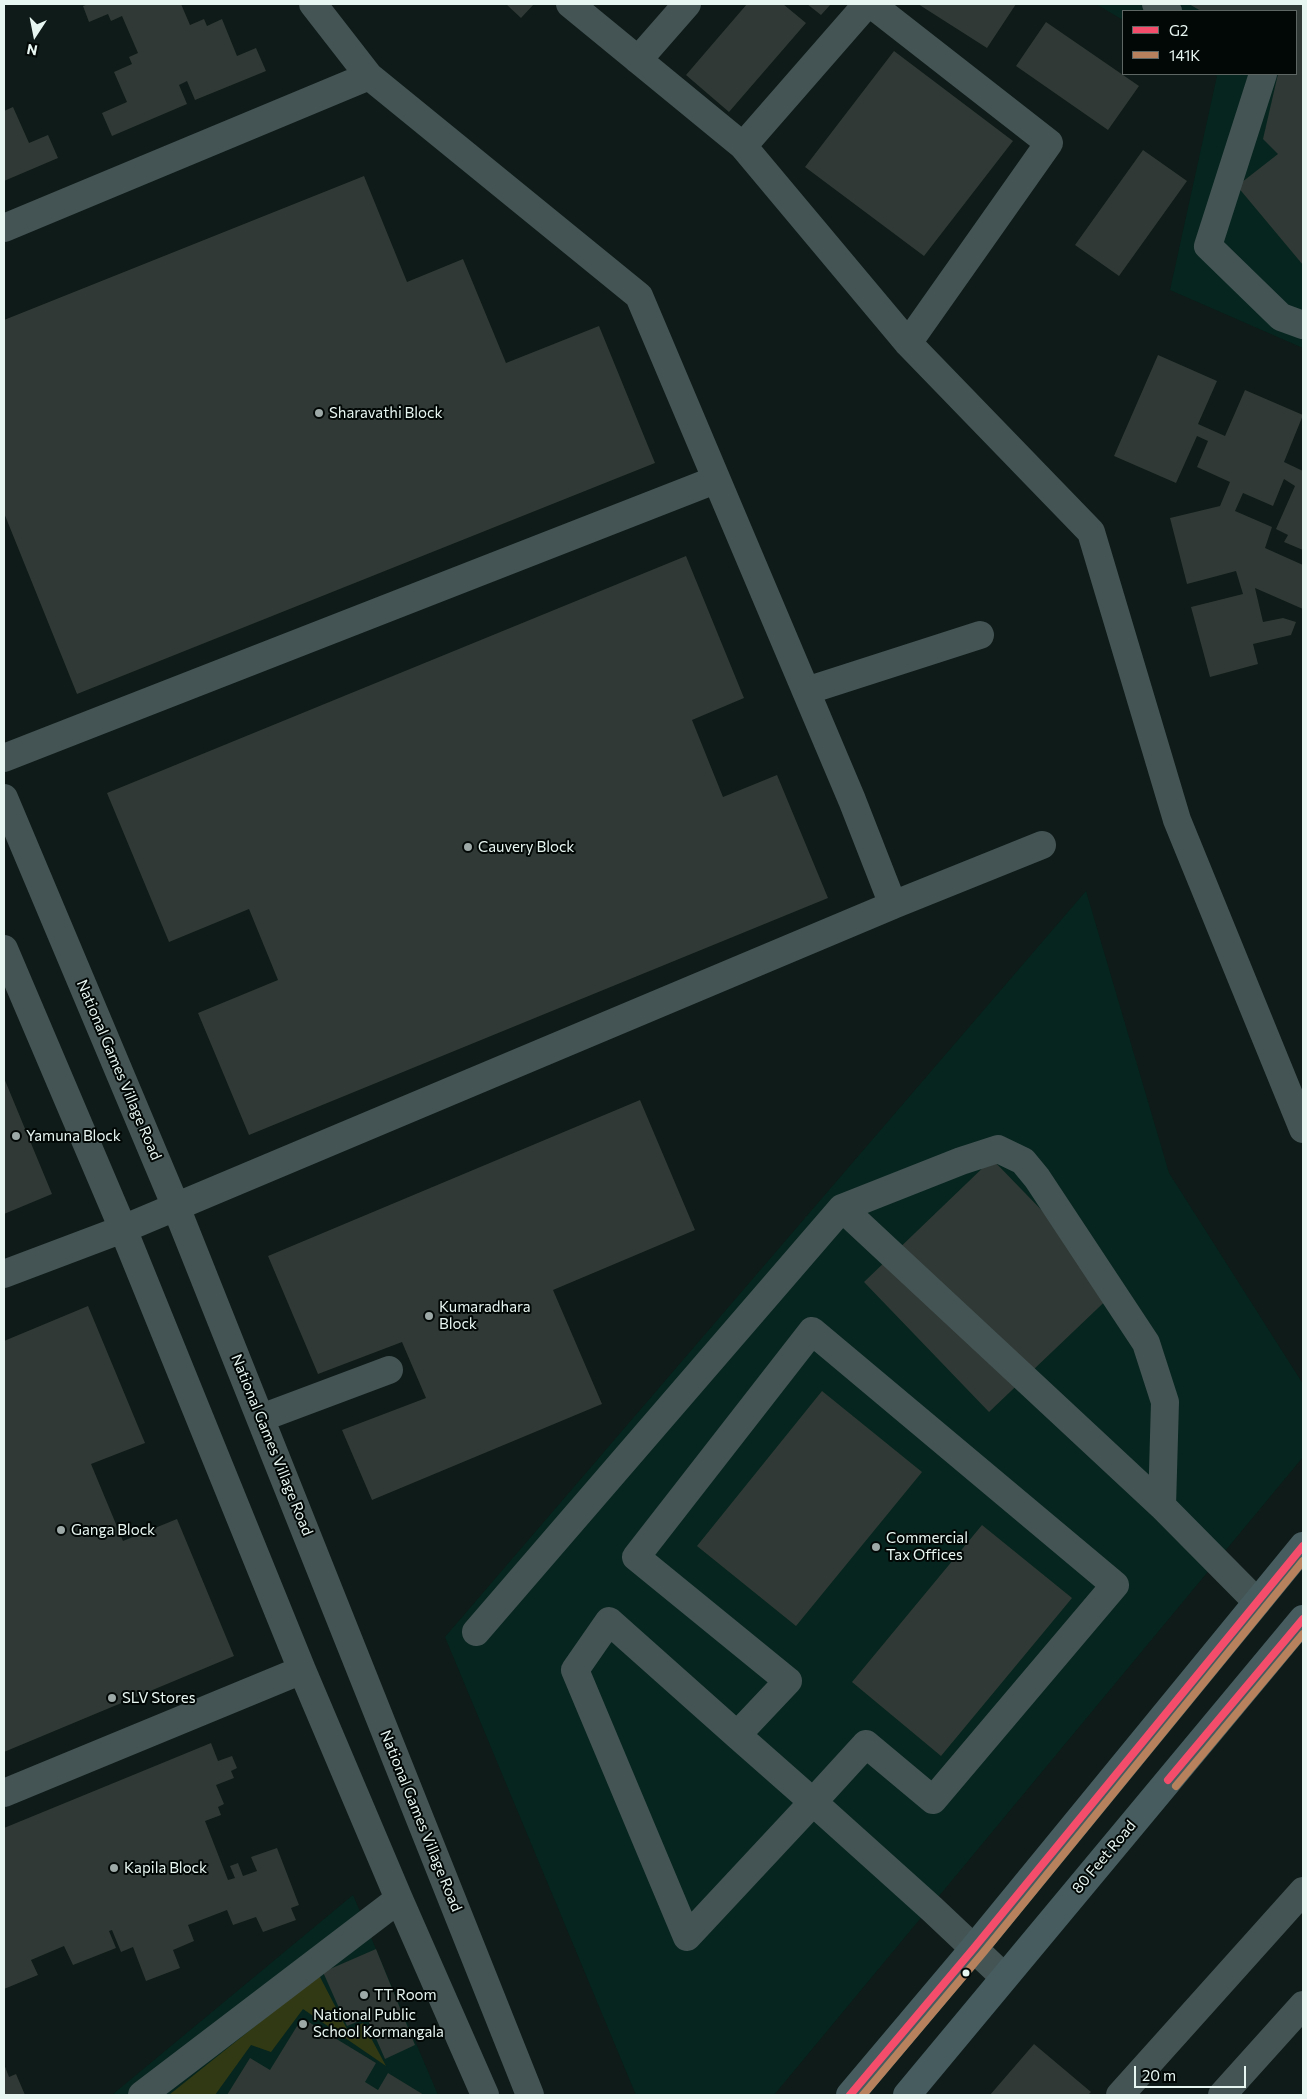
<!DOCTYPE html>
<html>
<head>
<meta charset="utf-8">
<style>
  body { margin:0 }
  #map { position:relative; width:1307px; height:2099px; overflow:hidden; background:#0e1b18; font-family:Commissioner,sans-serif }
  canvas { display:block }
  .frame { position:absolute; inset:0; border:5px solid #e8f6f2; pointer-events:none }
  .legend { position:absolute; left:1122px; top:10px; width:175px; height:65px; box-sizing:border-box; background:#020806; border:1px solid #5e6764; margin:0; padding:6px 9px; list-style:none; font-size:15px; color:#e8f6f2 }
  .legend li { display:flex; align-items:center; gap:10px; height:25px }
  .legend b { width:25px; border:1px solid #5e6764 }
  .north { position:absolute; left:10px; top:10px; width:50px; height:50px; -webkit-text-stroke:4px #020806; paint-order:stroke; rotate:191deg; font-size:14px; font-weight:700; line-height:20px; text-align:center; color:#e8f6f2 }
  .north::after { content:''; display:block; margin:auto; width:18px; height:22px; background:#e8f6f2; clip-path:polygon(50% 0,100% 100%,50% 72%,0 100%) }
  .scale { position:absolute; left:1134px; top:2066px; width:112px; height:22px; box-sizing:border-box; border:2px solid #e8f6f2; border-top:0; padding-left:6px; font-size:15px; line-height:18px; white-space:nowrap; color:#e8f6f2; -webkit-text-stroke:4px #020806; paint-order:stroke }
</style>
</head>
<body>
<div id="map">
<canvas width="1307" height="2099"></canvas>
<div class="frame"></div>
<ul class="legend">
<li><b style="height:6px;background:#f44d6c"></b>G2</li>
<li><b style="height:6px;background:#b6815c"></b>141K</li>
</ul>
<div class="north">N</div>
<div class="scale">20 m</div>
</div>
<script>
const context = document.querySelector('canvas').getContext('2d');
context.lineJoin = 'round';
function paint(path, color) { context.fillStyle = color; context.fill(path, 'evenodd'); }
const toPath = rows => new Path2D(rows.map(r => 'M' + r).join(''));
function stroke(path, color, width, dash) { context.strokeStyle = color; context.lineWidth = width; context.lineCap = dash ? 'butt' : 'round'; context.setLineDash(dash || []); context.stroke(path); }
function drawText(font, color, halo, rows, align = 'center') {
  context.font = font + ' Commissioner,sans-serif'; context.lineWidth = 4; context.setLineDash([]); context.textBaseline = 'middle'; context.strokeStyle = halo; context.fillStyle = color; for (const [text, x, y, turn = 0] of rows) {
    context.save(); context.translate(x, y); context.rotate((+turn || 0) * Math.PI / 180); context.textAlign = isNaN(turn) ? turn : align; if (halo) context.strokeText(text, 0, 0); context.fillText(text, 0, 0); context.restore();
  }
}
paint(toPath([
  [1096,4,1303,4,1303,348,1170,290,1217,76,1213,74,1296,74,1296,11,1123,11,1123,20],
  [1086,891,1169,1173,1303,1384,1303,1457,774,2095,636,2095,445,1637],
  [353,1895,438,2095,112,2095]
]), '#06251e');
paint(toPath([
  [319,1975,348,2031,363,2023,386,2066,303,2009,271,2052,251,2045,215,2095,169,2095]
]), '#313914');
paint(toPath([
  [88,4,181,4,190,25,204,19,207,26,222,19,237,56,256,48,266,71,195,100,187,81,179,85,187,104,112,136,102,113,127,102,114,72,132,64,129,57,138,53,122,16,111,21,108,14,89,22,83,6],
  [506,4,534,4,521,18],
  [747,4,783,4,806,23,729,112,686,75],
  [807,4,831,4,821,15],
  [918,4,1016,4,987,48],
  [1189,4,1303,4,1303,265,1237,186,1278,154,1263,139,1278,74,1296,74,1296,11,1201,11],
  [1046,22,1139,86,1108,130,1016,66],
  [894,51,1013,141,924,256,805,167],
  [13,107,29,143,48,135,58,158,4,181,4,111],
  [1143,150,1187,181,1119,276,1075,245],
  [364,176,407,282,463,259,506,363,599,326,655,463,77,694,4,513,4,320],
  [1158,355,1217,381,1198,424,1225,436,1245,390,1303,415,1284,462,1303,471,1303,550,1284,542,1288,535,1276,529,1295,486,1284,479,1273,506,1243,493,1235,511,1272,527,1265,548,1303,565,1303,609,1255,588,1263,622,1283,618,1296,622,1291,635,1253,644,1258,664,1210,677,1191,607,1243,594,1236,571,1187,584,1170,518,1220,506,1230,482,1197,467,1208,441,1197,436,1176,483,1114,456],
  [686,556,744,698,692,720,723,797,777,775,828,898,249,1135,198,1013,278,980,249,909,169,942,107,793],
  [4,1078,52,1194,4,1214],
  [640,1100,695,1230,553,1290,602,1404,372,1500,342,1430,426,1398,402,1342,318,1374,268,1256],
  [992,1159,1118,1289,989,1412,864,1282],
  [88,1306,145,1443,91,1464,123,1541,177,1519,234,1656,4,1752,4,1341],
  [822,1391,922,1472,796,1626,697,1546],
  [982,1525,1072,1598,941,1756,852,1682],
  [211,1743,218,1761,232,1756,237,1768,231,1771,234,1778,216,1785,224,1804,218,1807,221,1815,205,1821,228,1880,235,1878,230,1866,238,1863,243,1876,257,1871,251,1857,277,1848,299,1905,291,1908,296,1920,263,1932,256,1917,233,1925,227,1910,188,1925,194,1941,173,1950,180,1968,146,1981,133,1947,121,1952,112,1930,109,1931,116,1948,73,1965,64,1946,31,1960,38,1975,4,1989,4,1828],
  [376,1949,415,2045,385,2059,367,2018,347,2026,323,1972],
  [302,2018,376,2063,365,2082,378,2090,388,2073,424,2095,227,2095,250,2058,270,2070],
  [1034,2044,1091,2092,1088,2095,990,2095],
  [4,2064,9,2077,16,2074,25,2095,4,2095]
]), '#303935');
stroke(toPath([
  [570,4,743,146],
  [867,4,743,146,908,343,1091,532,1177,820,1303,1129],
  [871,4,1049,143,908,343],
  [1156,4,1168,11],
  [638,60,687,4],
  [1263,74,1208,246,1281,317,1303,325],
  [4,228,369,76],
  [806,691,980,635],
  [4,758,715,480],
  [4,798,176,1207,530,2095],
  [893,905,1042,845],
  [4,949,123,1229,302,1670,399,1899,485,2095],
  [842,1208,1162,1506,1257,1602],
  [4,1274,123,1229,893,905,852,800,639,296,369,76,313,4],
  [261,1418,389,1370],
  [476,1632,842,1208,961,1161,998,1149,1023,1161,1037,1178,1146,1343,1165,1402,1162,1506],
  [737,1735,788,1681,636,1557,812,1331,1115,1585,933,1800,866,1744,813,1802,687,1937,575,1670,609,1621,737,1735,813,1802,932,1909,1004,1977],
  [4,1793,302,1670],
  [142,2095,399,1899],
  [1120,2095,1303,1891],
  [1222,2095,1303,2005]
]), '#445454', 28);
stroke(toPath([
  [850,2095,974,1948,1303,1546],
  [907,2095,1303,1619]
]), '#465c5f', 28);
stroke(toPath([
  [1168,1780,1303,1619],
  [850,2095,974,1948,1303,1546]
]), '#f44d6c', 8);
stroke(toPath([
  [1176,1786,1303,1634],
  [863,2095,982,1954,1303,1561]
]), '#b6815c', 8);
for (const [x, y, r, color] of [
  [319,413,5,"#9ca9a6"],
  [468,847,5,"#9ca9a6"],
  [16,1136,5,"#9ca9a6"],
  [429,1316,5,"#9ca9a6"],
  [61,1530,5,"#9ca9a6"],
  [876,1547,5,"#9ca9a6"],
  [112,1698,5,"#9ca9a6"],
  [114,1868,5,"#9ca9a6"],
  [966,1973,4.5,"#e8f6f2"],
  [364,1995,5,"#9ca9a6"],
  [303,2024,5,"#9ca9a6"]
]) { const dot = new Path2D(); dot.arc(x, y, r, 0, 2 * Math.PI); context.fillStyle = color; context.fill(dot); stroke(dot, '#020806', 2); }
drawText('15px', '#e8f6f2', '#020806', [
  ["Sharavathi Block",329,413],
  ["Cauvery Block",478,847],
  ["Yamuna Block",26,1136],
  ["Kumaradhara",439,1307],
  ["Block",439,1324],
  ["Ganga Block",71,1530],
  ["Commercial",886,1538],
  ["Tax Offices",886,1555],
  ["SLV Stores",122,1698],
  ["Kapila Block",124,1868],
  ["TT Room",374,1995],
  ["National Public",313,2015],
  ["School Kormangala",313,2032]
], 'left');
drawText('15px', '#e8f6f2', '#020806', [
  ["National Games Village Road",119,1070,67],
  ["National Games Village Road",272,1445,68],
  ["National Games Village Road",421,1821,68],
  ["80 Feet Road",1104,1857,-50]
]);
</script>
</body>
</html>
